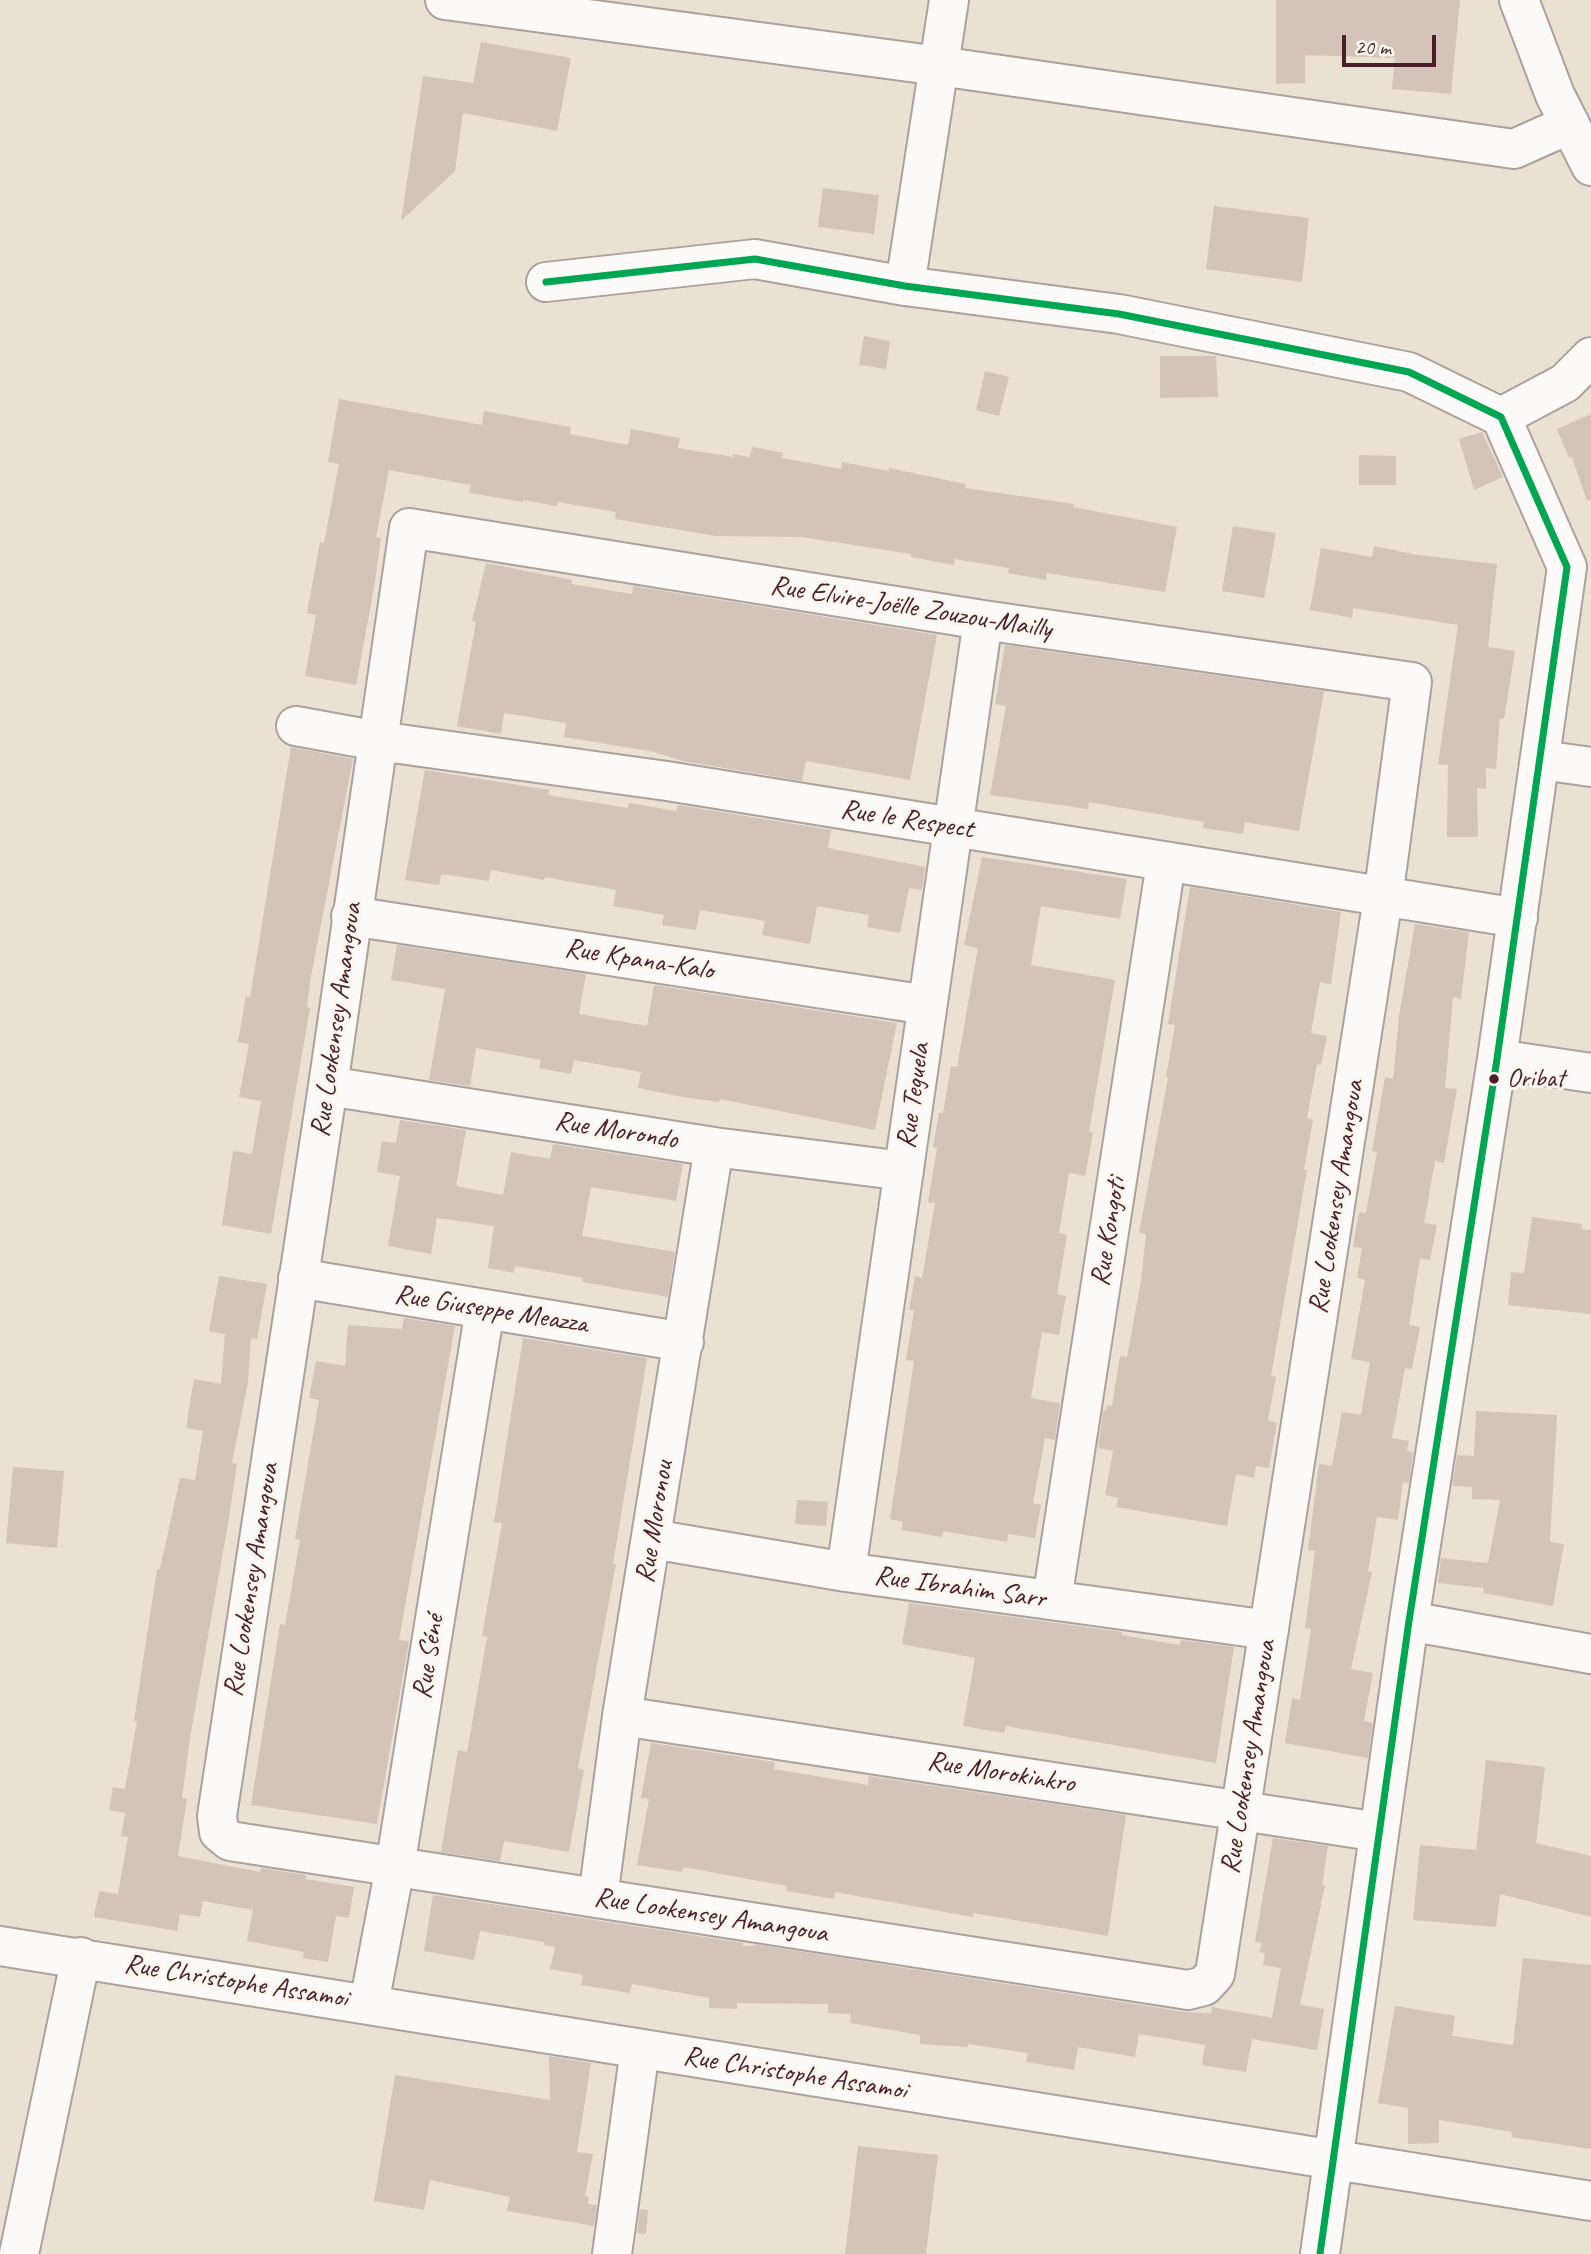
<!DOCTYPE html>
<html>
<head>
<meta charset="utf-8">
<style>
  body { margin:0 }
  #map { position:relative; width:1591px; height:2254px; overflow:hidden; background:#eae1d2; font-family:Caveat,sans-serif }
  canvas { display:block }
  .scale { position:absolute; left:1342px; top:35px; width:94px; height:32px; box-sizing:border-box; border:4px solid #4a1f2b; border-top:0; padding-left:9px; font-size:21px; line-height:24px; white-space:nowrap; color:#4a1f2b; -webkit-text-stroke:5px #fbf7ec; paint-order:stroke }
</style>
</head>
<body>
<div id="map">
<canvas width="1591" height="2254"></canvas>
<div class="scale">20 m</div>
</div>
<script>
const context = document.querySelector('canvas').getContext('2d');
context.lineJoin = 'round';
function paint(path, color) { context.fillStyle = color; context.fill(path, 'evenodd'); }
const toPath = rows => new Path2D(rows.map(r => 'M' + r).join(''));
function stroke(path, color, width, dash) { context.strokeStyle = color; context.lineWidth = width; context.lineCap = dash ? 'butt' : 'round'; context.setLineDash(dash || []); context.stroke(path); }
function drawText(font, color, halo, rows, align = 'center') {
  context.font = font + ' Caveat,sans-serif'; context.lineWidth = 6; context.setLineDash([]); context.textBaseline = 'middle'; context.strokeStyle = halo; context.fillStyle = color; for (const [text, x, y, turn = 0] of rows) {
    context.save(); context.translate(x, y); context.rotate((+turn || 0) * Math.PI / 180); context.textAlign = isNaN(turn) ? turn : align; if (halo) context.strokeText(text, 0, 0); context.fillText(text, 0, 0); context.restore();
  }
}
paint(toPath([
  [1276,0,1460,0,1451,94,1392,89,1395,58,1305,55,1305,83,1276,84],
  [481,42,571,58,557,131,463,113,455,171,401,221,423,76,473,83],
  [823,188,879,195,874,234,818,227],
  [1214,206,1309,218,1302,282,1206,269],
  [864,336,890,341,886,369,859,365],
  [1160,356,1216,356,1218,397,1160,398],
  [985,371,1009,377,999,416,976,410],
  [339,399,482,425,484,411,571,427,570,434,628,445,631,429,680,438,678,448,733,457,733,454,750,457,752,447,783,453,782,458,841,469,842,462,889,471,889,468,966,484,965,488,1074,504,1073,507,1177,527,1165,592,1047,573,1046,580,1008,573,1009,568,955,559,954,565,911,557,911,554,802,537,716,536,615,519,616,512,558,502,557,506,523,500,523,502,469,493,471,485,389,470,376,537,381,538,374,588,356,685,305,676,316,615,307,613,320,542,324,543,339,464,328,462],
  [1591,414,1591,500,1587,501,1572,457,1569,458,1557,429],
  [1482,432,1503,477,1474,490,1459,439],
  [1359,455,1396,456,1396,485,1359,485],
  [1233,526,1276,533,1264,598,1222,591],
  [1374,546,1418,555,1497,564,1488,647,1515,651,1504,719,1500,718,1496,769,1486,768,1486,789,1477,788,1478,837,1447,837,1448,765,1438,764,1458,625,1353,608,1352,618,1310,610,1321,548,1372,557],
  [486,563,572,580,571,584,632,594,633,586,937,635,910,780,806,761,802,781,683,761,654,752,564,737,566,723,504,713,501,734,457,726,476,622,472,621],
  [1005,645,1324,691,1299,831,1245,822,1243,834,1203,828,1204,822,1089,802,1088,809,990,795,1006,706,995,704],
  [291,747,353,759,311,976,307,1007,310,1008,271,1234,222,1225,233,1151,252,1154,261,1101,239,1097,249,1044,238,1042,246,996,250,997],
  [425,770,549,790,548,795,628,808,629,803,676,811,678,805,831,830,828,848,925,867,922,890,909,888,900,933,867,927,869,915,817,906,810,944,762,935,765,921,700,910,696,930,662,925,664,915,613,906,616,890,545,877,544,880,491,870,489,881,441,874,439,885,405,880],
  [982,857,1127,879,1120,919,1041,906,1031,965,1115,980,1089,1132,1093,1133,1085,1176,1069,1173,1059,1233,1067,1235,1057,1294,1066,1296,1059,1335,1042,1332,1031,1398,1060,1403,1055,1440,1045,1438,1033,1503,1041,1505,1035,1538,1008,1534,1007,1542,943,1531,942,1537,902,1530,903,1522,890,1519,914,1361,906,1360,914,1311,909,1310,915,1276,922,1278,935,1203,928,1202,937,1148,933,1147,939,1113,943,1113,951,1066,957,1067,969,998,978,948,964,945],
  [1190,887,1341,912,1331,984,1320,982,1311,1033,1327,1036,1321,1065,1317,1064,1307,1118,1313,1120,1304,1169,1307,1170,1271,1376,1276,1377,1268,1421,1277,1423,1269,1468,1256,1466,1254,1478,1236,1474,1227,1526,1116,1507,1118,1498,1105,1495,1113,1451,1098,1448,1103,1411,1106,1411,1107,1405,1112,1406,1120,1356,1127,1357,1141,1281,1146,1234,1139,1233,1168,1078,1166,1077,1175,1025,1168,1024],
  [1415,924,1469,932,1461,999,1453,997,1445,1088,1457,1089,1444,1163,1435,1161,1424,1223,1437,1225,1430,1260,1420,1258,1409,1325,1420,1327,1412,1369,1405,1368,1392,1438,1409,1441,1407,1451,1413,1452,1409,1483,1403,1482,1398,1520,1377,1517,1368,1571,1372,1572,1351,1669,1373,1673,1364,1721,1373,1723,1368,1758,1285,1743,1292,1698,1300,1700,1311,1629,1305,1628,1315,1551,1308,1550,1319,1464,1332,1466,1342,1412,1361,1415,1370,1362,1351,1359,1365,1280,1357,1278,1362,1248,1353,1247,1359,1212,1366,1213,1377,1152,1372,1151,1385,1077,1393,1079,1399,1016],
  [397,945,586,974,579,1014,647,1026,654,985,897,1023,875,1130,720,1099,719,1102,682,1097,638,1088,641,1072,574,1060,571,1074,539,1068,541,1060,476,1048,470,1086,429,1080,445,989,391,980],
  [400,1120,466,1130,456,1186,503,1195,511,1152,550,1159,553,1144,683,1164,676,1201,591,1187,582,1236,675,1252,668,1297,583,1282,583,1278,515,1266,514,1273,488,1268,494,1226,437,1218,431,1254,388,1246,400,1176,377,1172,382,1141,396,1143],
  [1532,1217,1582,1224,1581,1229,1591,1230,1591,1314,1508,1305,1511,1272,1524,1273],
  [219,1276,267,1284,257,1339,251,1338,248,1382,232,1463,237,1464,229,1518,190,1738,182,1798,187,1799,178,1856,260,1872,261,1868,306,1875,306,1879,354,1887,349,1918,336,1916,328,1962,303,1958,304,1952,247,1941,253,1910,203,1901,200,1917,180,1914,177,1931,94,1917,99,1891,118,1894,128,1837,121,1836,125,1813,109,1810,113,1787,125,1789,137,1721,134,1721,157,1569,160,1569,180,1478,195,1480,203,1431,186,1428,194,1379,221,1384,225,1334,209,1331],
  [404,1318,455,1326,399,1640,409,1641,377,1824,251,1805,280,1624,285,1625,300,1540,295,1539,319,1400,309,1398,316,1361,345,1366,348,1325,402,1329],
  [523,1338,647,1358,613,1564,616,1564,578,1768,584,1770,569,1852,504,1841,500,1861,441,1852,458,1750,467,1752,487,1637,482,1636,502,1523,494,1522],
  [1476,1411,1557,1415,1550,1542,1564,1544,1553,1606,1483,1593,1484,1588,1438,1583,1441,1558,1488,1563,1500,1500,1472,1499,1472,1487,1452,1486,1457,1455,1474,1456],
  [13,1467,64,1471,57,1548,6,1543],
  [797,1500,828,1502,826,1526,795,1524],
  [909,1603,1122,1632,1121,1635,1180,1645,1181,1640,1234,1647,1216,1763,1006,1726,1004,1733,963,1726,975,1658,902,1644],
  [651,1743,775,1762,774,1769,868,1785,869,1776,1126,1815,1108,1936,973,1913,973,1917,835,1892,834,1899,786,1891,787,1886,683,1867,682,1872,637,1865,649,1799,641,1798],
  [1486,1760,1545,1767,1536,1843,1591,1856,1591,1917,1500,1894,1496,1927,1413,1920,1420,1845,1476,1850],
  [1273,1838,1328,1846,1322,1885,1325,1885,1300,2005,1324,2009,1317,2050,1252,2039,1246,2072,1202,2065,1205,2045,1139,2034,1135,2057,1078,2047,1074,2070,1026,2062,1028,2053,968,2044,968,2047,920,2044,920,2035,850,2023,851,2014,828,2013,828,2004,737,2003,737,2009,709,2008,709,1998,632,1984,630,1993,581,1985,583,1975,550,1969,555,1947,544,1945,544,1942,480,1931,474,1960,424,1951,433,1895,743,1943,743,1946,759,1945,1185,2012,1211,2013,1212,2007,1272,2018,1281,1968,1263,1965,1265,1953,1259,1952,1262,1943,1255,1942],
  [1523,1958,1591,1965,1591,2149,1511,2137,1512,2132,1439,2120,1439,2143,1408,2144,1408,2108,1378,2103,1395,2006,1455,2016,1452,2036,1513,2045],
  [549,2056,591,2063,577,2152,593,2154,585,2196,589,2197,588,2204,597,2205,594,2226,507,2211,510,2197,430,2180,424,2210,374,2201,395,2075,550,2100],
  [858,2146,938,2155,926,2254,845,2254],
  [640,2209,648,2210,646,2234,637,2233]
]), '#d3c3b9');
const minor = toPath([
  [445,0,939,66,1514,149,1570,124],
  [1519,0,1555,95,1591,166],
  [546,282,755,259,905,286,1119,314,1409,372,1501,417,1567,567,1497,1059,1409,1621,1320,2254],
  [905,286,949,0],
  [1501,417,1565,383,1591,357],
  [409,528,983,620,1412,682,1383,898,1215,1974,1204,1986,1188,1990,230,1841,219,1832,217,1816,328,1086,409,528],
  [296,726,378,741,667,781,1518,918],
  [1541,760,1591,767],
  [351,916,927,1005],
  [1497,1059,1591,1073],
  [328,1086,714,1147,904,1171],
  [298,1278,684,1342],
  [652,1539,846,1572,1269,1630],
  [846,1572,983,620],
  [1052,1600,1166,863],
  [1409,1621,1591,1654],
  [622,1716,1379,1832],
  [598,1898,622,1716,714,1147],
  [0,1946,1591,2201],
  [369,2004,395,1867,485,1309],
  [19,2254,81,1957],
  [612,2254,640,2049]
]);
stroke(minor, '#aca29b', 42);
stroke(minor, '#fcfaf8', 38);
stroke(toPath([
  [546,282,755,259,905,286,1119,314,1409,372,1501,417,1567,567,1497,1059,1409,1621,1320,2254]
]), '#00a651', 7);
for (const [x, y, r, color] of [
  [1494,1079,6,"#4a1f2b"]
]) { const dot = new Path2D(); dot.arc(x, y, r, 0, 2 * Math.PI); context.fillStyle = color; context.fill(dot); stroke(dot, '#fbf7ec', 2.5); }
drawText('26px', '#4a1f2b', '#fbf7ec', [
  ["Oribat",1507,1079]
], 'left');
drawText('28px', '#4a1f2b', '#fbf7ec', [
  ["Rue Elvire-Joëlle Zouzou-Mailly",911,608,9],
  ["Rue le Respect",907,820,9],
  ["Rue Kpana-Kalo",639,960,9],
  ["Rue Lookensey Amangoua",337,1020,-82],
  ["Rue Teguela",914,1096,-82],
  ["Rue Morondo",616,1131,9],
  ["Rue Lookensey Amangoua",1337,1197,-81],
  ["Rue Kongoti",1109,1232,-81],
  ["Rue Giuseppe Meazza",491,1310,9],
  ["Rue Moronou",655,1522,-81],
  ["Rue Lookensey Amangoua",252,1580,-81],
  ["Rue Ibrahim Sarr",960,1588,8],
  ["Rue Séné",429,1657,-81],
  ["Rue Lookensey Amangoua",1249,1757,-81],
  ["Rue Morokinkro",1001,1773,9],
  ["Rue Lookensey Amangoua",711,1916,9],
  ["Rue Christophe Assamoi",236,1982,9],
  ["Rue Christophe Assamoi",795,2074,9]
]);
</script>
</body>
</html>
